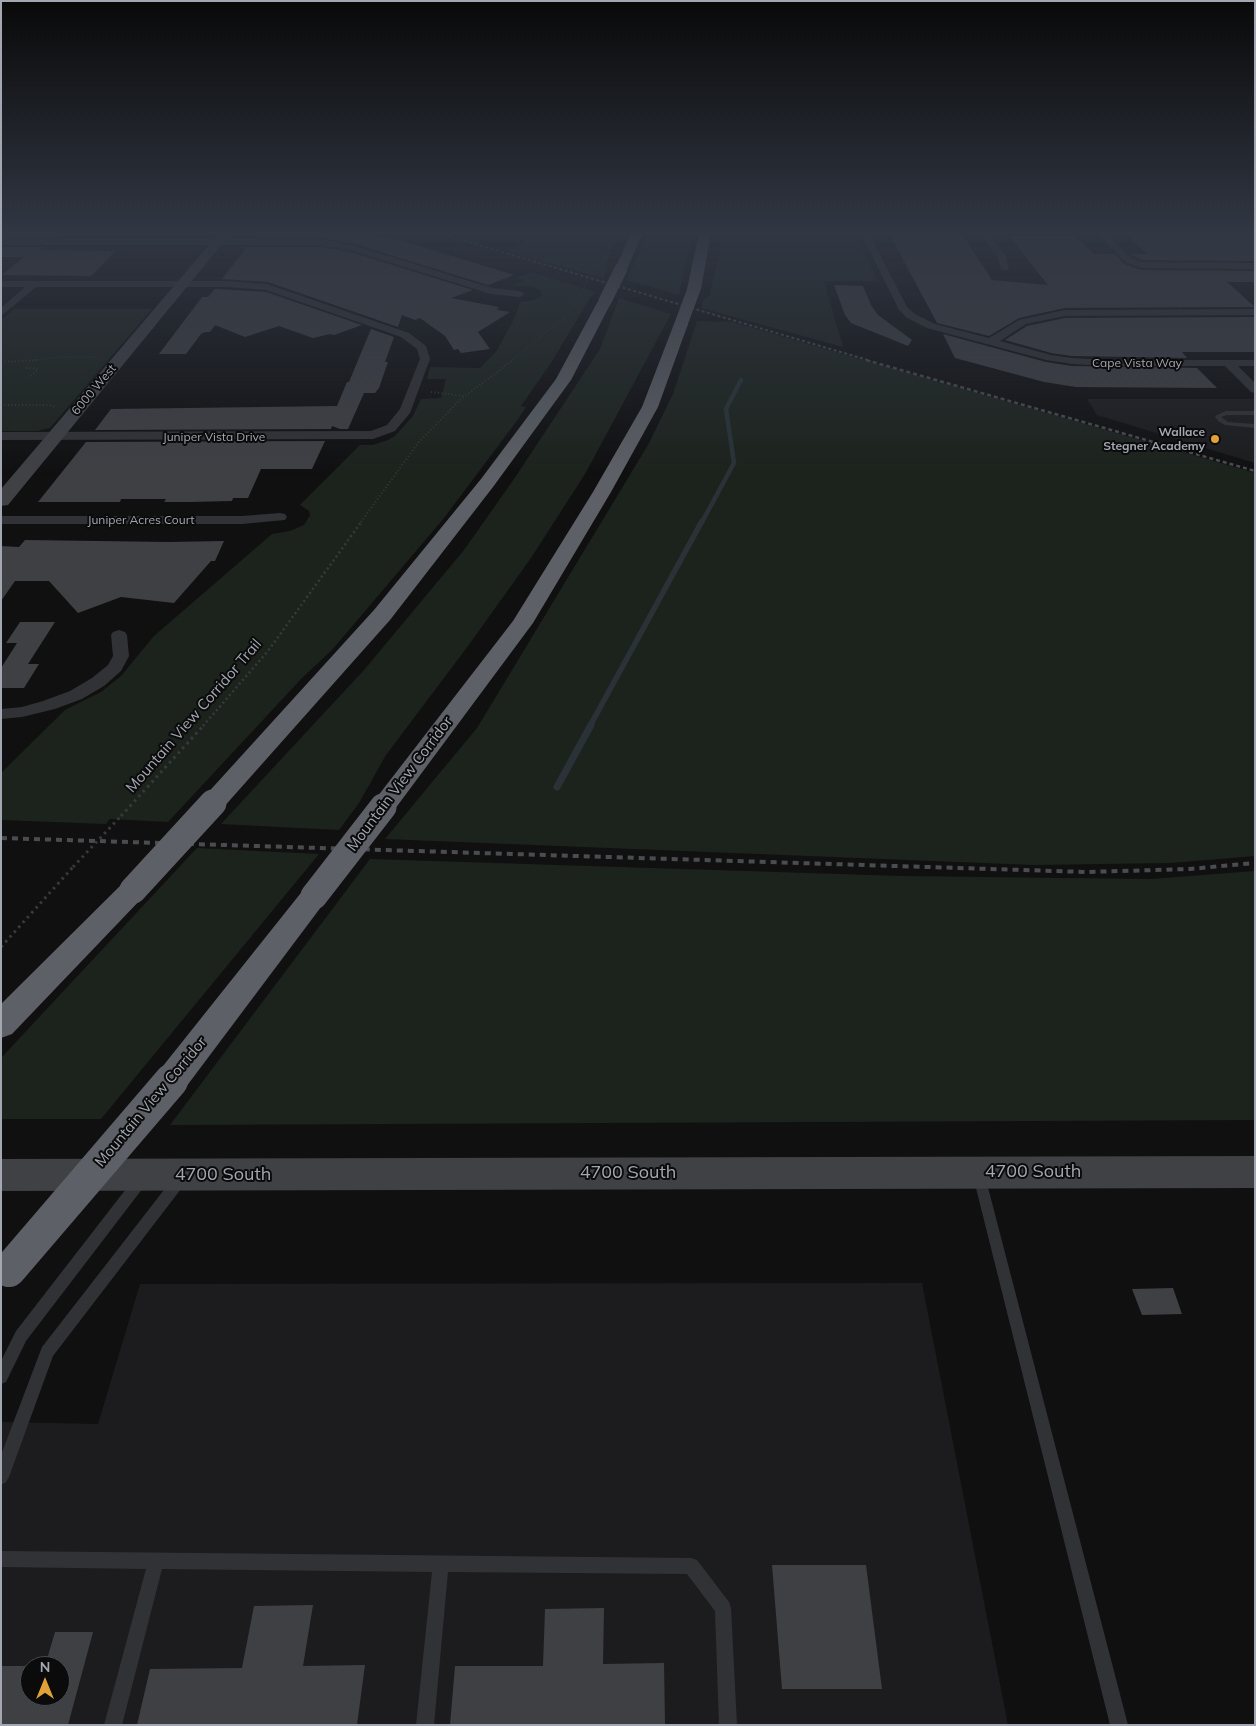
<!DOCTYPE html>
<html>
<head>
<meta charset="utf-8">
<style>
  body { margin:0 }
  #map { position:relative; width:1256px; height:1726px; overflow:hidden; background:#101011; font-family:Mulish,sans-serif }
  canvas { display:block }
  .frame { position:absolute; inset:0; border:2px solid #a2a7b1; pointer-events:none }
  .north { position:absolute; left:20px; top:1656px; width:50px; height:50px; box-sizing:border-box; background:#0b0b0c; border:1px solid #47494e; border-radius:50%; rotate:0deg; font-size:14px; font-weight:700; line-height:20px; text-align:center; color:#a2a7b1 }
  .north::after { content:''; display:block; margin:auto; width:18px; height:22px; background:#e1a137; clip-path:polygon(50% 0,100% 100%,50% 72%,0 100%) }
</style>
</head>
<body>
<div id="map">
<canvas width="1256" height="1726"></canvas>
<div class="frame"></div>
<div class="north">N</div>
</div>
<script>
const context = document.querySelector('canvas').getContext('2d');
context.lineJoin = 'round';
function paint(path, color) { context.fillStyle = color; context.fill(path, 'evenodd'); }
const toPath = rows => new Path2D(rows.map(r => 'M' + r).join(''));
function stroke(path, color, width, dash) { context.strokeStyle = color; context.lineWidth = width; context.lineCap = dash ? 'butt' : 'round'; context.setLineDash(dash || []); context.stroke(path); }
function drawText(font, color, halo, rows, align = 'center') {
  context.font = font + ' Mulish,sans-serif'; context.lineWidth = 4; context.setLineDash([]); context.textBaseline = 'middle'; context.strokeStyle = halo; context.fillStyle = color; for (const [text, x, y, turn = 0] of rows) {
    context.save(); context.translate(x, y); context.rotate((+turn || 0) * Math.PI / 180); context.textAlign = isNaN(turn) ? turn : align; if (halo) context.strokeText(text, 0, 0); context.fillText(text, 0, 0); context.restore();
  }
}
paint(toPath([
  [1087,399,1255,399,1255,463,1097,415],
  [922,1283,1008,1725,1,1725,1,1422,98,1424,140,1284],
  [30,1666,60,1666,60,1696,30,1696]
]), '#1c1c1e');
paint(toPath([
  [542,233,619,233,605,265,608,266,603,278,507,251],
  [648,233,692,233,679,295,626,280],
  [723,233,854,233,878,281,824,281,843,347,701,308,703,300,710,295],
  [531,272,596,292,590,298,551,363,521,406,526,407,519,418,444,518,332,650,302,678,168,822,110,819,106,824,1,820,1,773,65,710,101,692,121,676,154,636,272,534,290,531,304,525,310,515,309,511,300,505,360,445,373,445,388,440,395,436,413,416,421,399,441,398,446,379,427,379,430,367,480,368,496,352,515,317,520,302,534,300,541,296,541,291,536,288,524,286,509,287,524,280,516,278],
  [619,298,671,314,585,474,531,558,468,646,386,755,359,803,339,830,221,824,364,670,464,550,514,479,600,349],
  [14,309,152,309,50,428,37,431,1,431,1,320],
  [697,321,732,322,1255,473,1255,856,1171,863,1033,865,385,839,477,728,648,445,673,394],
  [197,848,319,854,101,1119,1,1119,1,1058],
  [370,859,902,876,1151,879,1255,871,1255,1120,170,1125]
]), '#1c231d');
stroke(toPath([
  [702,522,734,463,726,409,741,380]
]), '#2a3238', 4.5);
stroke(toPath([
  [590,726,702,521]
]), '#2a3238', 5.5);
stroke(toPath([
  [557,787,591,725]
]), '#2a3238', 7);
paint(toPath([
  [1,233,60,233,55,237,1,237],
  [258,233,353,233,403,241,514,275,488,285,355,244,321,237,255,237],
  [889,233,962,234,992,280,1048,285,1009,236,1075,236,1094,254,1115,254,1124,264,1141,270,1255,271,1255,282,1227,282,1255,307,1065,308,1019,318,989,336,937,323],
  [1125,233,1241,233,1255,235,1255,261,1142,260,1130,254,1147,254],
  [1,247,44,247,39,250,116,251,91,276,2,275,24,257,1,257],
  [247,247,321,247,350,252,473,290,451,298,499,307,497,310,510,312,478,332,490,349,461,353,458,349,454,350,445,336,420,318,415,320,402,315,398,327,268,282,222,279],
  [834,285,863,286,871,305,878,315,912,340,908,346,851,323,845,315],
  [215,289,266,292,362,325,334,335,330,334,313,338,279,326,245,337,215,325,210,332,205,332,201,334,186,354,159,354,202,297,208,297],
  [1255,317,1255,352,1182,352,1187,358,1072,356,1051,353,1005,340,1027,326,1065,318],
  [371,329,394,337,385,362,388,362,379,388,375,393,364,393,348,429,340,429,332,426,331,429,95,430,111,409,337,406,347,382,349,382],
  [943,334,1046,362,1072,366,1197,368,1217,388,1076,387,1044,382,955,358],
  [325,441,312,469,261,469,248,498,233,498,232,501,189,502,164,502,166,499,121,499,120,502,38,502,86,442],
  [25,540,169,542,224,541,215,561,211,561,174,603,121,597,78,613,49,581,15,581,1,601,1,546,19,547],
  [20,622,55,622,28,664,39,664,24,688,1,688,1,668,17,643,6,643],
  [1173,1288,1182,1314,1142,1315,1132,1289],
  [772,1565,866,1565,882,1689,782,1689],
  [313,1605,303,1666,365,1665,357,1725,137,1725,150,1669,242,1668,254,1606],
  [604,1608,603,1664,664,1663,665,1725,450,1725,455,1666,543,1666,545,1609],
  [55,1632,93,1632,68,1725,1,1725,1,1666,30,1666,30,1696,60,1696,60,1666,39,1666,45,1666]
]), '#3f4044');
stroke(toPath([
  [595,265,610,233],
  [29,361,57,357,98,357],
  [511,361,565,317,583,290]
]), '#37393c', 1, [1, 2]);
stroke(toPath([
  [1,362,38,360],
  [26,368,38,369,29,378],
  [431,392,464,396],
  [1,405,49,405,56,407],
  [361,522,418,443,460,400,513,360]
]), '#37393c', 2, [1, 2.5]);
stroke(toPath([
  [203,726,268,651,362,521]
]), '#37393c', 2.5, [2, 3]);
stroke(toPath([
  [121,816,204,725],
  [1,947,73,867]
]), '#37393c', 3, [2.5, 4]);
paint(toPath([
  [1255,411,1255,415,1227,415,1221,417,1228,422,1255,424,1255,428,1225,425,1218,421,1215,416,1226,411,1255,411],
  [979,1170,984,1172,985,1176,1128,1725,1110,1725,973,1176,974,1172,979,1170],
  [141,1174,146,1176,147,1180,146,1184,26,1341,6,1382,1,1384,1,1361,16,1331,136,1176,141,1174],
  [179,1175,184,1177,185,1181,184,1185,53,1356,9,1477,6,1482,1,1485,1,1455,42,1347,174,1177,179,1175],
  [1,1551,691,1558,697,1560,729,1602,731,1608,737,1725,719,1725,715,1611,687,1574,448,1572,434,1725,416,1725,432,1572,162,1569,122,1725,104,1725,146,1569,1,1567,1,1551]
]), '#313235');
paint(toPath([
  [861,233,869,233,907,307,915,314,935,324,989,338,1019,320,1065,310,1255,309,1255,315,1065,316,1026,324,1000,341,1051,355,1072,358,1105,360,1255,360,1255,366,1238,366,1255,383,1255,393,1251,392,1225,366,1105,366,1072,364,1046,360,927,328,907,318,899,310,861,233],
  [980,233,988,233,1006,256,1009,268,1007,270,1001,270,998,258,980,233],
  [1096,233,1105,233,1131,258,1142,262,1255,263,1255,269,1141,268,1125,262,1096,233],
  [1,239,321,239,355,246,492,288,520,291,525,294,520,297,491,294,350,250,321,245,1,245,1,239],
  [1,281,227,281,267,284,409,333,426,346,430,359,410,413,395,431,373,439,1,440,1,432,371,431,387,425,400,409,420,359,417,349,401,337,266,290,227,287,36,287,1,316,1,308,25,287,1,287,1,281],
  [280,513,285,514,287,517,285,520,242,524,1,524,1,516,242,516,280,513],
  [119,630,125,632,127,635,129,656,121,671,104,686,82,699,55,709,22,717,1,719,1,709,22,707,43,701,70,691,92,678,108,665,113,656,111,635,113,632,119,630]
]), '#313235');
paint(toPath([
  [219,233,231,233,8,505,1,506,1,489,219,233],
  [1255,1156,1255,1188,1,1191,1,1159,1255,1156]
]), '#3f4145');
paint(toPath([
  [631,233,643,233,627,269,626,272,616,272,615,269,631,233],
  [699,233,711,233,701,289,694,293,687,289,699,233],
  [605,297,612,301,571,380,493,487,390,620,222,809,213,812,204,809,200,803,204,797,374,610,481,479,556,379,598,301,605,297],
  [681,320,686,321,688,324,658,407,611,492,533,623,392,813,383,816,374,813,370,807,374,801,513,621,593,492,642,407,674,324,676,321,681,320],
  [133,880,143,883,147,890,143,897,12,1034,1,1038,1,1004,123,883,133,880],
  [314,886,324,889,328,896,324,903,183,1091,171,1095,159,1091,155,1081,159,1071,304,889,314,886]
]), '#5d6066');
stroke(toPath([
  [438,233,871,361]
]), '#4a4c50', 2, [3, 2.5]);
stroke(toPath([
  [866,360,1255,471]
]), '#4a4c50', 2.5, [4, 3]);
stroke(toPath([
  [1,838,1087,872,1190,869,1255,863]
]), '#4a4c50', 4, [6, 5]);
stroke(toPath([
  [583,290,595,265]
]), '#37393c', 1, [1, 2]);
stroke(toPath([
  [73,867,121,816]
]), '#37393c', 3, [2.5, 4]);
stroke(toPath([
  [605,301,621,269],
  [681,324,694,289]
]), '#5d6066', 13);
stroke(toPath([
  [133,890,213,803],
  [314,896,383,807]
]), '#5d6066', 27);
stroke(toPath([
  [9,1270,171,1081]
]), '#5d6066', 34);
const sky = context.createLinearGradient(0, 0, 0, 475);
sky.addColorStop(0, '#090909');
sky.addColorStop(0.49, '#313743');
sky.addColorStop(1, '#31374300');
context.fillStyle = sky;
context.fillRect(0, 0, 1256, 475);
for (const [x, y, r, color] of [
  [1215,439,5,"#e1a137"]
]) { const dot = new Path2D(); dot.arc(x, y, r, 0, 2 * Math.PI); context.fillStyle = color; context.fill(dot); stroke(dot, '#0b0b0c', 2); }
drawText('12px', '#a2a7b1', '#0b0b0c', [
  ["Cape Vista Way",1137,363],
  ["6000 West",94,390,-50],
  ["Juniper Vista Drive",214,437],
  ["Juniper Acres Court",141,520]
]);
drawText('bold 12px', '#a2a7b1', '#0b0b0c', [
  ["Wallace",1205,432],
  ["Stegner Academy",1205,446]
], 'right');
drawText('15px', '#a2a7b1', '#0b0b0c', [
  ["Mountain View Corridor Trail",194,716,-49],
  ["Mountain View Corridor",400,784,-53],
  ["Mountain View Corridor",151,1102,-50]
]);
drawText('18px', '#a2a7b1', '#0b0b0c', [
  ["4700 South",1033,1172],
  ["4700 South",628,1173],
  ["4700 South",223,1175]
]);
</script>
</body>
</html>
